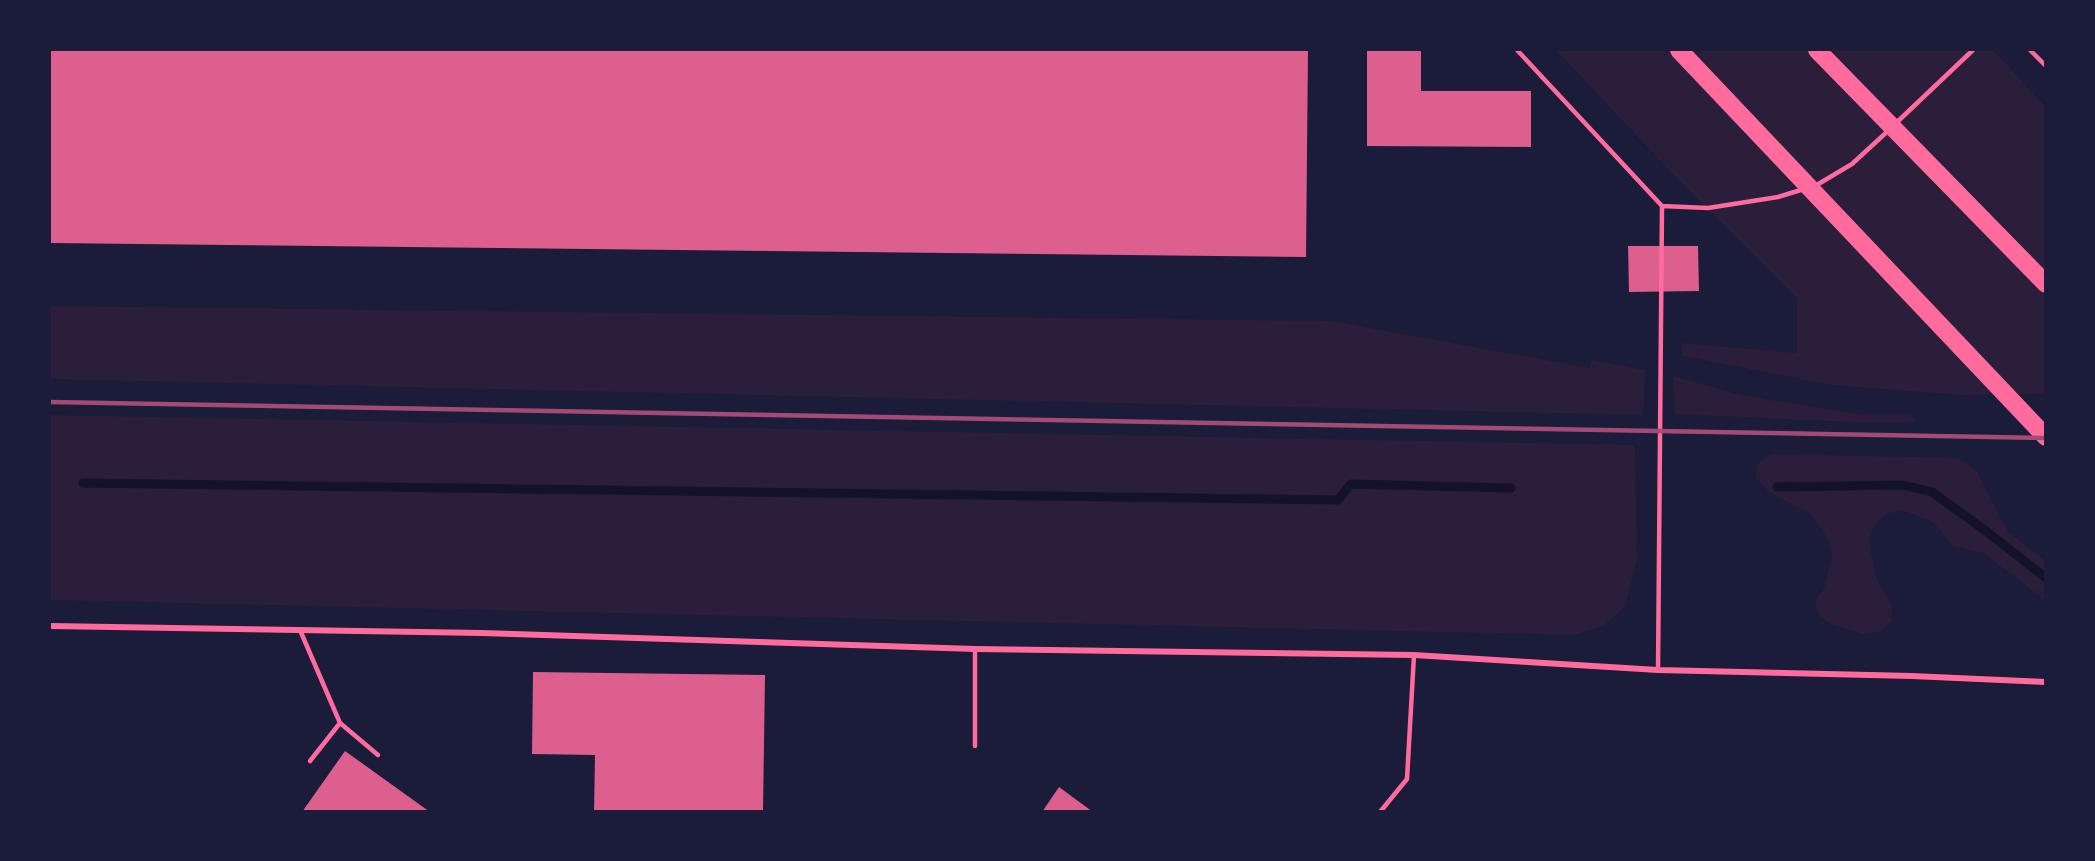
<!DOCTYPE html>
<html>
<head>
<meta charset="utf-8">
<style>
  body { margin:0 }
  #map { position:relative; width:2095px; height:861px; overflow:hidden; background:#1b1b3a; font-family:"Roboto Condensed",sans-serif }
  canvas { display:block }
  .frame { position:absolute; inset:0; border:51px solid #1b1b3a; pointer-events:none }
</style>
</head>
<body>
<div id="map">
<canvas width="2095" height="861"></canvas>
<div class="frame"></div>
</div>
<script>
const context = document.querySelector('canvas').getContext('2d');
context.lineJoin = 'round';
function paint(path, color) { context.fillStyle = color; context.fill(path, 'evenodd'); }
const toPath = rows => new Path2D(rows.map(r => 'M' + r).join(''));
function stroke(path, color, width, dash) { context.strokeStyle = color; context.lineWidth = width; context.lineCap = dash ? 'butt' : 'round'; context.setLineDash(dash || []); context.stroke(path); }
paint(toPath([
  [1556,50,1993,50,2045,106,2045,394,1961,395,1832,385,1683,356,1681,343,1797,353,1797,298,1668,169],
  [50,306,1331,321,1590,368,1592,360,1645,370,1643,415,50,379],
  [1673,376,1741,395,1812,407,1866,415,1912,415,1915,422,1872,423,1675,414],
  [50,415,1635,445,1637,559,1625,607,1602,627,1573,635,50,600],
  [1771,454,1958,458,1977,472,2008,532,2045,560,2045,600,1983,553,1953,546,1933,522,1902,510,1886,514,1874,525,1869,540,1875,575,1891,604,1892,620,1880,632,1864,634,1833,625,1819,616,1815,601,1824,588,1832,556,1828,539,1810,514,1768,491,1756,478,1758,463]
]), '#2a1e3b');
stroke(toPath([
  [83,483,1338,500,1351,484,1511,488],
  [1777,487,1903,485,1932,492,1986,531,2046,578]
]), '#12122b', 9);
paint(toPath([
  [50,50,1308,50,1306,257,50,243],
  [1367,50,1421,50,1421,91,1531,91,1531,147,1367,146],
  [1628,246,1698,246,1699,291,1629,292],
  [533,672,765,675,763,812,594,812,595,755,532,754],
  [345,751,430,812,302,812],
  [1059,787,1093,812,1042,812]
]), '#dd5f8e');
stroke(toPath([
  [1517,50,1662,206,1708,208,1778,197,1804,189],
  [2030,50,2046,66],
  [1895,124,1973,50],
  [1815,186,1852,164,1889,130],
  [300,630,340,723,378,755],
  [975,649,975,746],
  [1658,670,1662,206],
  [310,761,340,723],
  [1380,812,1407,779,1414,655]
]), '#ff6b9d', 4.5);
stroke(toPath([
  [50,626,482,633,975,649,1414,655,1658,670,1912,676,2046,682]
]), '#ff6b9d', 6);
stroke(toPath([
  [1679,50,2046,437],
  [1817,50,2046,284]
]), '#ff6b9d', 18);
stroke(toPath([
  [50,402,2046,438]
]), '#a44b75', 4.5);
</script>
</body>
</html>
